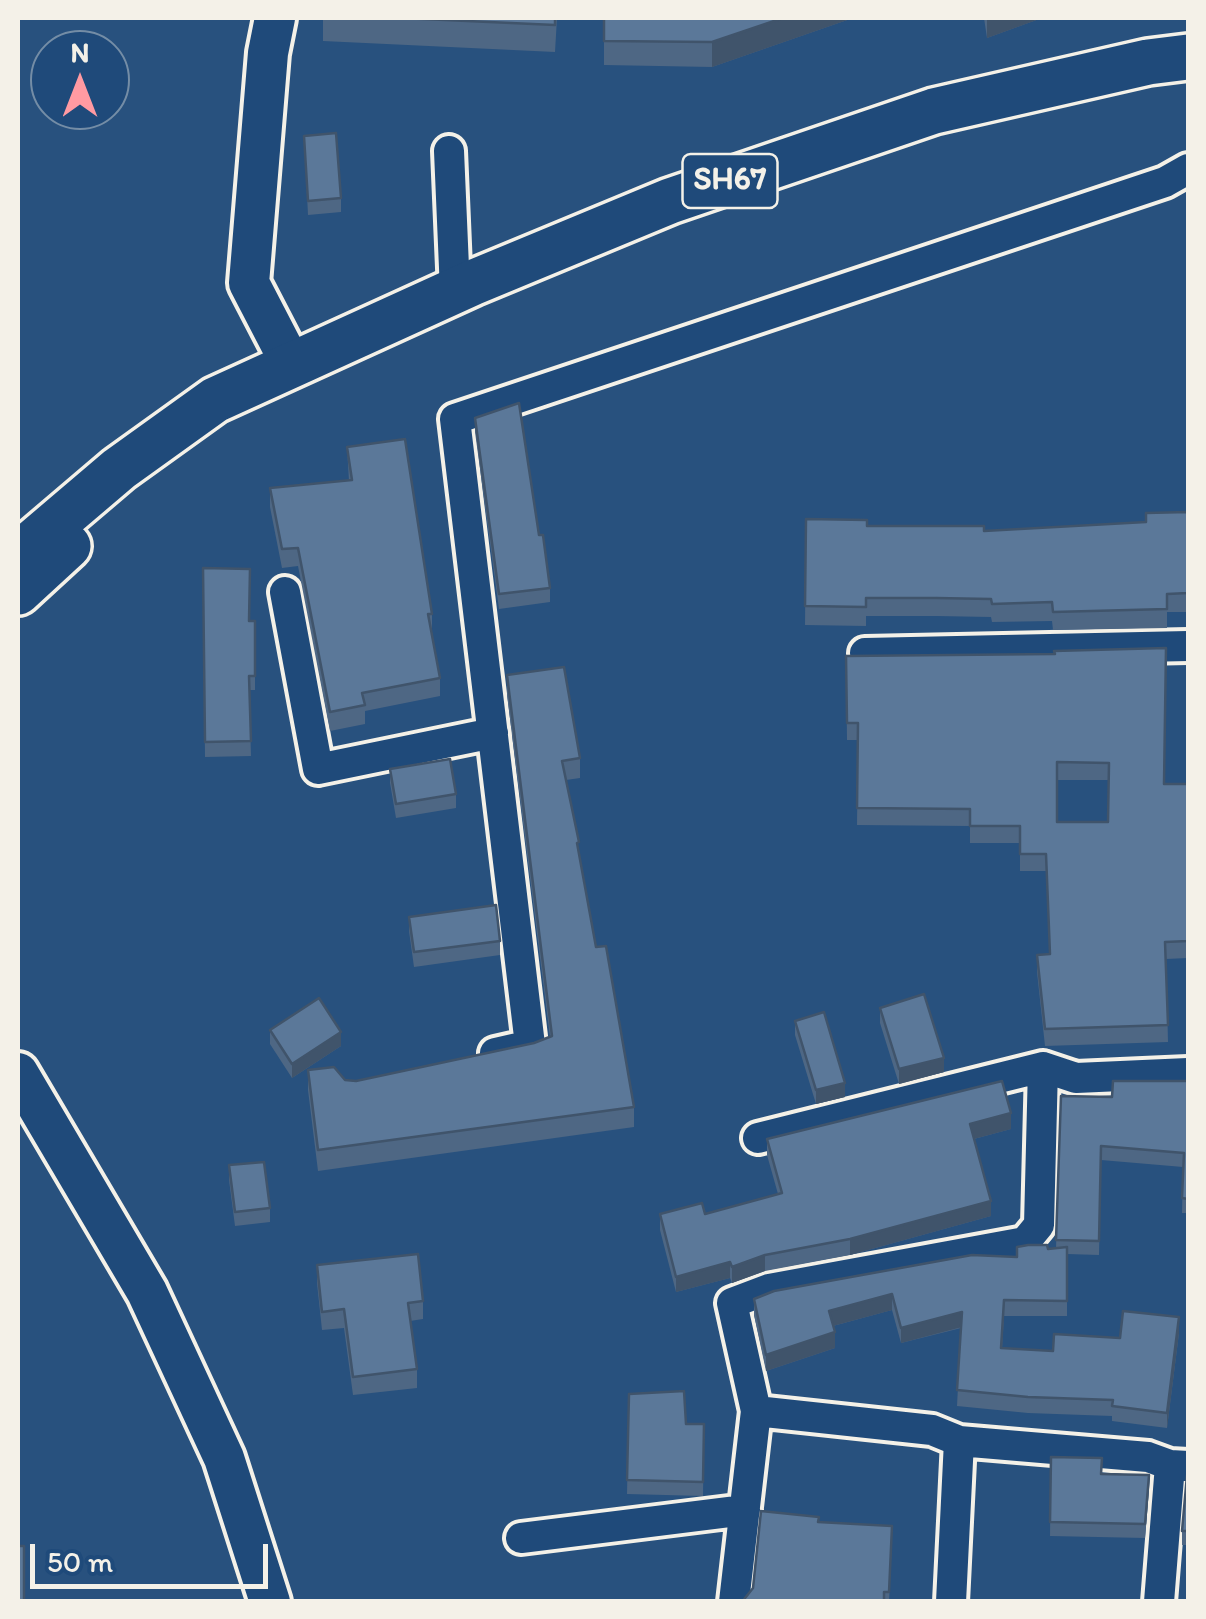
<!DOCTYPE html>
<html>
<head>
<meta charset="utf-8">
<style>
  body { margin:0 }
  #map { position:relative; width:1206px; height:1619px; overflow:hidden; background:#28517e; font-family:Itim,sans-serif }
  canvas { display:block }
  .frame { position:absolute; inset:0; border:20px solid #f4f1e8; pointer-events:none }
  .north { position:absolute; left:30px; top:30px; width:100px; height:100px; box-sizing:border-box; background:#1f4a7a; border:2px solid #748da6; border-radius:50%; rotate:0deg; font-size:28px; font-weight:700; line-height:40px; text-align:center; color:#f4f1e8 }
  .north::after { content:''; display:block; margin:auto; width:35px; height:45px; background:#ff9aa2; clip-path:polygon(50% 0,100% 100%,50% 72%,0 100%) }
  .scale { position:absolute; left:30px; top:1544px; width:238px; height:45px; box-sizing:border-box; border:5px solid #f4f1e8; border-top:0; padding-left:12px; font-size:30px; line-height:35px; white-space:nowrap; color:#f4f1e8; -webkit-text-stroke:8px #1f4a7a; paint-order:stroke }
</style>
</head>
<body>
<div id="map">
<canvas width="1206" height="1619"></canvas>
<div class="frame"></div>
<div class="north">N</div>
<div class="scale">50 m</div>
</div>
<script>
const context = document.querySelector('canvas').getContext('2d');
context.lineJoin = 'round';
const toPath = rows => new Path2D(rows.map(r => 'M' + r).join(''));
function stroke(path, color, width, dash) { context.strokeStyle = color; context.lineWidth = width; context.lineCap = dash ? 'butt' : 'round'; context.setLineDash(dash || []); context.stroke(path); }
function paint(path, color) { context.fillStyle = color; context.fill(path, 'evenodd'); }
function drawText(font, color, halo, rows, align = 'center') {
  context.font = font + ' Itim,sans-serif'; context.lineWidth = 9; context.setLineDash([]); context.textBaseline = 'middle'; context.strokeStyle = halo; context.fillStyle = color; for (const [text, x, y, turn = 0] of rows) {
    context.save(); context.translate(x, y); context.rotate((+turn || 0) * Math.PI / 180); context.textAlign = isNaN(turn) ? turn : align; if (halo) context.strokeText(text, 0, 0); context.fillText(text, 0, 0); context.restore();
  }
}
const street = toPath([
  [449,151,455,291],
  [285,592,318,769,493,733],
  [865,653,1188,646],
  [495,1053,530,1045,455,419,1165,182,1188,169],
  [758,1138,1043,1067,1076,1078,1188,1073],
  [756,1411,932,1430,959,1441,1148,1457,1170,1465,1188,1466],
  [521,1538,745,1510],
  [734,1602,756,1411,732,1303,769,1289,1025,1242,1039,1225,1043,1067],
  [951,1602,959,1441],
  [1159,1602,1170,1465]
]);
const secondary = toPath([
  [275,18,268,53,249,283,292,366],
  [18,1073,147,1292,224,1458,270,1602]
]);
const primary = toPath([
  [18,555,119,469,215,400,472,283,670,201,934,111,1148,62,1188,57],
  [18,592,68,546]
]);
stroke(street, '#f4f1e8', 38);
stroke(secondary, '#f4f1e8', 48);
stroke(primary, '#f4f1e8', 52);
stroke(street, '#1f4a7a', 30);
stroke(secondary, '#1f4a7a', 40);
stroke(primary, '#1f4a7a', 45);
paint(toPath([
  [323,18,557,18,555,52,323,41],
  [604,18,853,18,712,67,604,65],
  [984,18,1042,18,987,38],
  [304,136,341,198,341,212,308,215],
  [475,418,539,535,550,588,550,602,499,609,475,432],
  [347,447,432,614,432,632,440,678,440,696,365,711,365,724,330,731,298,566,282,568,270,507,270,488,349,481],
  [1188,512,1188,612,1167,612,1167,628,1053,630,1052,621,992,622,991,617,936,616,866,616,866,626,805,625,806,519,867,526,984,531,1146,522],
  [203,568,249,621,255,621,255,690,249,690,251,756,205,757],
  [846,656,1164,784,1188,784,1188,958,1166,959,1168,1042,1045,1046,1037,972,1037,955,1050,954,1046,871,1020,871,1020,843,970,843,970,826,857,825,858,740,847,740],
  [1057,780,1109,780,1108,822,1057,822],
  [507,675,580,758,580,778,566,780,596,947,634,1107,634,1127,318,1171,308,1090,308,1070,345,1080,356,1081,534,1043,550,1037,507,695],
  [390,769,456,794,456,808,396,818,390,783],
  [409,917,500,941,500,955,414,967,409,931],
  [880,1008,944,1072,899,1084,880,1023],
  [795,1021,845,1097,816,1104,795,1035],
  [270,1030,341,1046,292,1078,270,1044],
  [1188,1081,1188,1213,1182,1213,1183,1167,1101,1160,1099,1255,1067,1254,1067,1316,1004,1316,1002,1348,1053,1351,1120,1338,1179,1333,1167,1428,1112,1421,1112,1416,1028,1413,957,1406,961,1328,901,1343,892,1310,833,1326,835,1348,766,1371,754,1315,754,1299,1017,1257,1056,1248,1061,1096,1112,1097],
  [1011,1129,974,1139,991,1216,850,1255,765,1271,732,1283,730,1278,676,1292,660,1230,660,1214,705,1214,778,1194,767,1155,767,1139],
  [229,1165,270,1208,270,1222,235,1226,229,1180],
  [317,1265,423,1301,423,1319,410,1321,417,1369,417,1388,353,1395,344,1328,322,1330,317,1283],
  [629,1394,686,1424,704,1424,703,1496,627,1494],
  [1051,1457,1149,1489,1145,1538,1050,1536],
  [1188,1475,1188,1545,1182,1545,1182,1531],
  [819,1522,892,1543,889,1602,742,1602]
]), '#4e6784');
paint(toPath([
  [783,18,853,18,712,67,712,42],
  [987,18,1042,18,987,38],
  [341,1032,341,1046,292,1078,292,1064],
  [944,1058,944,1072,899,1084,899,1069],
  [845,1083,845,1097,816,1104,816,1090],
  [1011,1113,1011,1129,970,1140,970,1124],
  [991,1201,991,1216,850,1255,850,1239],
  [765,1255,765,1271,732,1283,732,1267],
  [730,1262,730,1278,676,1292,676,1277],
  [892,1294,892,1310,829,1327,829,1311],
  [962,1312,962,1327,901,1343,901,1328],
  [1179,1317,1179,1333,1167,1428,1167,1413],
  [835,1332,835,1348,766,1371,766,1355]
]), '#40546b');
const building = toPath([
  [401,18,555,18,555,25,401,18],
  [604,18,783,18,712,42,604,41,604,18],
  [336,133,341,198,308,201,304,136,336,133],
  [519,403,539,535,543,535,550,588,499,594,475,418,519,403],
  [405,439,432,614,428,614,440,678,362,693,365,705,330,712,298,548,282,549,270,488,352,480,347,447,405,439],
  [1188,512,1188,593,1167,594,1167,609,1053,612,1052,602,992,604,991,599,936,598,866,598,866,607,805,606,806,519,867,520,867,526,984,526,984,531,1146,522,1146,513,1188,512],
  [203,568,250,569,249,621,255,621,255,676,249,676,251,741,205,742,203,568],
  [1166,648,1164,784,1188,784,1188,941,1165,942,1168,1025,1045,1029,1037,955,1050,954,1046,854,1020,854,1020,826,970,826,970,809,857,808,858,723,847,723,846,656,1055,654,1054,651,1166,648],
  [1057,762,1109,763,1108,822,1057,822,1057,762],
  [564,667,580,758,562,761,579,842,577,843,596,947,606,946,634,1107,318,1150,308,1070,334,1067,345,1080,356,1081,534,1043,552,1036,507,675,564,667],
  [450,759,456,794,396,804,390,769,450,759],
  [496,905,500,941,414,952,409,917,496,905],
  [924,994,944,1058,899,1069,880,1008,924,994],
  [319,998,341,1032,292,1064,270,1030,319,998],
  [824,1012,845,1083,816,1090,795,1021,824,1012],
  [1002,1081,1011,1113,970,1124,991,1201,850,1239,765,1255,732,1267,730,1262,676,1277,660,1214,702,1203,705,1214,782,1193,767,1139,1002,1081],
  [1113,1081,1188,1081,1188,1199,1182,1198,1184,1153,1101,1146,1099,1241,1056,1240,1061,1096,1112,1097,1113,1081],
  [264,1162,270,1208,235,1212,229,1165,264,1162],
  [1028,1245,1047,1245,1048,1249,1067,1247,1067,1301,1004,1300,1001,1348,1053,1351,1054,1334,1120,1338,1123,1311,1179,1317,1167,1413,1112,1406,1113,1400,1028,1397,957,1390,962,1312,901,1328,892,1294,829,1311,835,1332,766,1355,754,1299,774,1291,972,1255,1017,1257,1017,1247,1028,1245],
  [418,1254,423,1301,408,1303,417,1369,353,1377,344,1309,322,1312,317,1265,418,1254],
  [684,1391,686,1424,704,1424,703,1482,627,1480,629,1394,684,1391],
  [1051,1457,1102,1458,1101,1474,1149,1475,1145,1524,1050,1522,1051,1457],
  [1187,1475,1188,1475,1188,1531,1182,1531,1187,1475],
  [761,1511,819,1517,818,1522,892,1526,889,1592,884,1592,884,1602,742,1602,753,1588,761,1511],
  [18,1546,24,1546,24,1602,18,1602,18,1546]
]);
paint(building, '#5b7899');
stroke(building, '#40546b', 2.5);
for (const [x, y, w] of [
  [730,181,95]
]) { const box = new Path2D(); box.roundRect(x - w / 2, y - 27, w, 54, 8); context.fillStyle = '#1f4a7a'; context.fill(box); stroke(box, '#f4f1e8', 2.5); }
drawText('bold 32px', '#f4f1e8', null, [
  ["SH67",730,181]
]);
</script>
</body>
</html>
